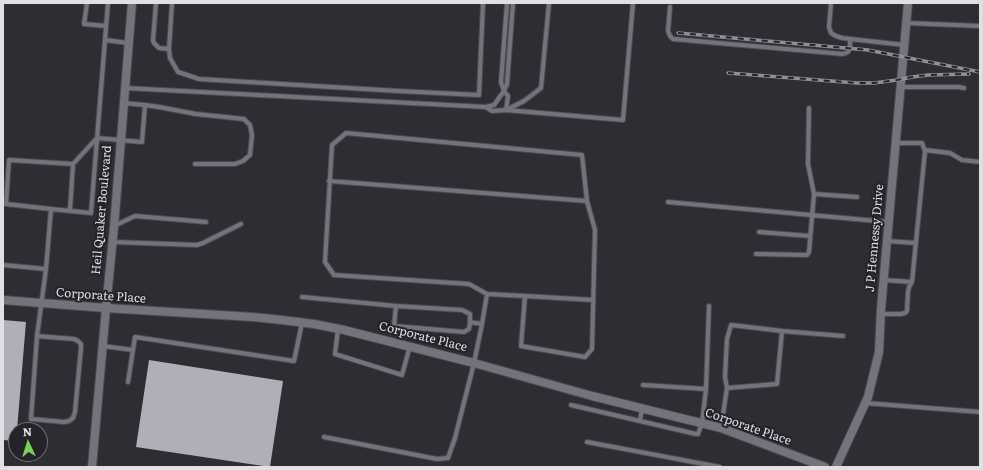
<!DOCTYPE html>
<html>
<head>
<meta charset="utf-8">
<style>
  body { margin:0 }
  #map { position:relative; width:983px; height:470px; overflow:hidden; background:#2d2d34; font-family:Literata,serif }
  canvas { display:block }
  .frame { position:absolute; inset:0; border:4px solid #dfdfe4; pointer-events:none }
  .north { position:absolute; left:8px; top:422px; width:40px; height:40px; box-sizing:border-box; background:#24232a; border:1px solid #6f6e74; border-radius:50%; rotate:356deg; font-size:11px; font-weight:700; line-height:16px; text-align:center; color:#dfdfe4 }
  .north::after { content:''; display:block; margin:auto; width:14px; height:18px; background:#7bd155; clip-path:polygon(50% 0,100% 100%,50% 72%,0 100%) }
</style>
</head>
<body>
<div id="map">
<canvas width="983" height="470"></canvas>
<div class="frame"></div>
<div class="north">N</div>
</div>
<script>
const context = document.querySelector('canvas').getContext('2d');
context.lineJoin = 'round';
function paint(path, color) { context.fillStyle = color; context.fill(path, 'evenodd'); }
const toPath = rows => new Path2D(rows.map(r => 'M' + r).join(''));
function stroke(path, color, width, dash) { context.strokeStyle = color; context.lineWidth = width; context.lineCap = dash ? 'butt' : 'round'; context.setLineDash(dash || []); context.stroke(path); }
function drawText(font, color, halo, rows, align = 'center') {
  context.font = font + ' Literata,serif'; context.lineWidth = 4; context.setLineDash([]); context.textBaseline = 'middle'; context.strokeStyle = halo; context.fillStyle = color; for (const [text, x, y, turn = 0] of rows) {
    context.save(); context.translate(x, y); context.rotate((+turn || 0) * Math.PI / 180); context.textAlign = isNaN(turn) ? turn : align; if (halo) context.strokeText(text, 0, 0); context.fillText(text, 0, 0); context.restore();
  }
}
paint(toPath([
  [3,320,26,322,17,430,16,430,16,441,3,440],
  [149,360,283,381,270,467,136,447]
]), '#b0afb8');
const service = toPath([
  [87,3,84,24,106,26],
  [156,3,153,40,154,43,159,48,169,49],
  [172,3,169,49,170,58,178,72,199,79,398,91,479,95,483,3],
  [831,3,829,27,831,33,836,36,842,38,904,45],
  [670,7,668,31,670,36,673,39,843,54,848,52,850,48,850,39],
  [906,23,980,26],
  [105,40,108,3],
  [901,87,958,87,964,88],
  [125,88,486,107,494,105,504,91,507,84,513,3],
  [145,105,159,107,196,114,244,119,250,125,252,135,250,155,243,161,235,164,195,164],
  [486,107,492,111,506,110,623,120,633,3],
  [506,110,524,101,541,88,549,3],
  [506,110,508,96,504,91,501,82,507,3],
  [925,150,950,153,962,160,980,162],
  [329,181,587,201],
  [814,194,857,197],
  [668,202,888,222],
  [51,209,6,204,9,160,73,164,97,138,142,142,145,105,123,103],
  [70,210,73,164],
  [114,226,135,216,206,222],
  [759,232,810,236],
  [887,241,916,243],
  [113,242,197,245,203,243,241,224],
  [756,254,807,255,809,252,814,194,808,164,809,108],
  [3,265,46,269],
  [884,280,912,282],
  [525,296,593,300],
  [302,297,396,306,394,326,464,332,469,329,470,322,482,324],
  [396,306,462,310,470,314,470,322],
  [880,314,901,314,905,313,907,311,908,292,909,287,912,282,925,151,922,143,896,143],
  [338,329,335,354,402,375,410,346],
  [37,336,74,339,78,341,81,344,81,348,75,412,73,418,69,421,64,422,31,419,37,336,46,269,51,209,91,213,105,40,128,43],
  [103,346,133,350],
  [128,382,135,337,294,361,302,323],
  [643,385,706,389],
  [727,388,725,377,727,339,731,325,782,331],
  [865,403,980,412],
  [571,405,640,421],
  [642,409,640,421,696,434,698,434,702,423,706,389,709,306],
  [721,428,727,388,777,384,782,331,843,336],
  [324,437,437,459,448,458,455,438,474,363,482,324,487,294,469,284,334,275,325,262,332,145,346,133,582,155,587,201,595,230,592,349,585,357,521,346,525,296,487,294],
  [587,442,720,467]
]);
const minor = toPath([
  [3,300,106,308,253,317,282,320,314,324,344,330,474,363,592,396,721,428,825,467],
  [92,467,106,308,114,227,132,3],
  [836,467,868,397,879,352,881,309,908,3]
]);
stroke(service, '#4a4a50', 6);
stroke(minor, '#4a4a50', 10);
stroke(service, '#73737b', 4);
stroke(minor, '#73737b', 8);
const rail = toPath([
  [678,33,868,50,980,72],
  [728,73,857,83,874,83,897,80,912,77,928,75,969,74]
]);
stroke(rail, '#8f8f95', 3.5);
stroke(rail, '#24232a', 2, [6]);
drawText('12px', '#dfdfe4', '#24232a', [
  ["Heil Quaker Boulevard",102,210,-85],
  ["J P Hennessy Drive",875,238,-85],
  ["Corporate Place",101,296,4],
  ["Corporate Place",423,337,14],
  ["Corporate Place",748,427,19]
]);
</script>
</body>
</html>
